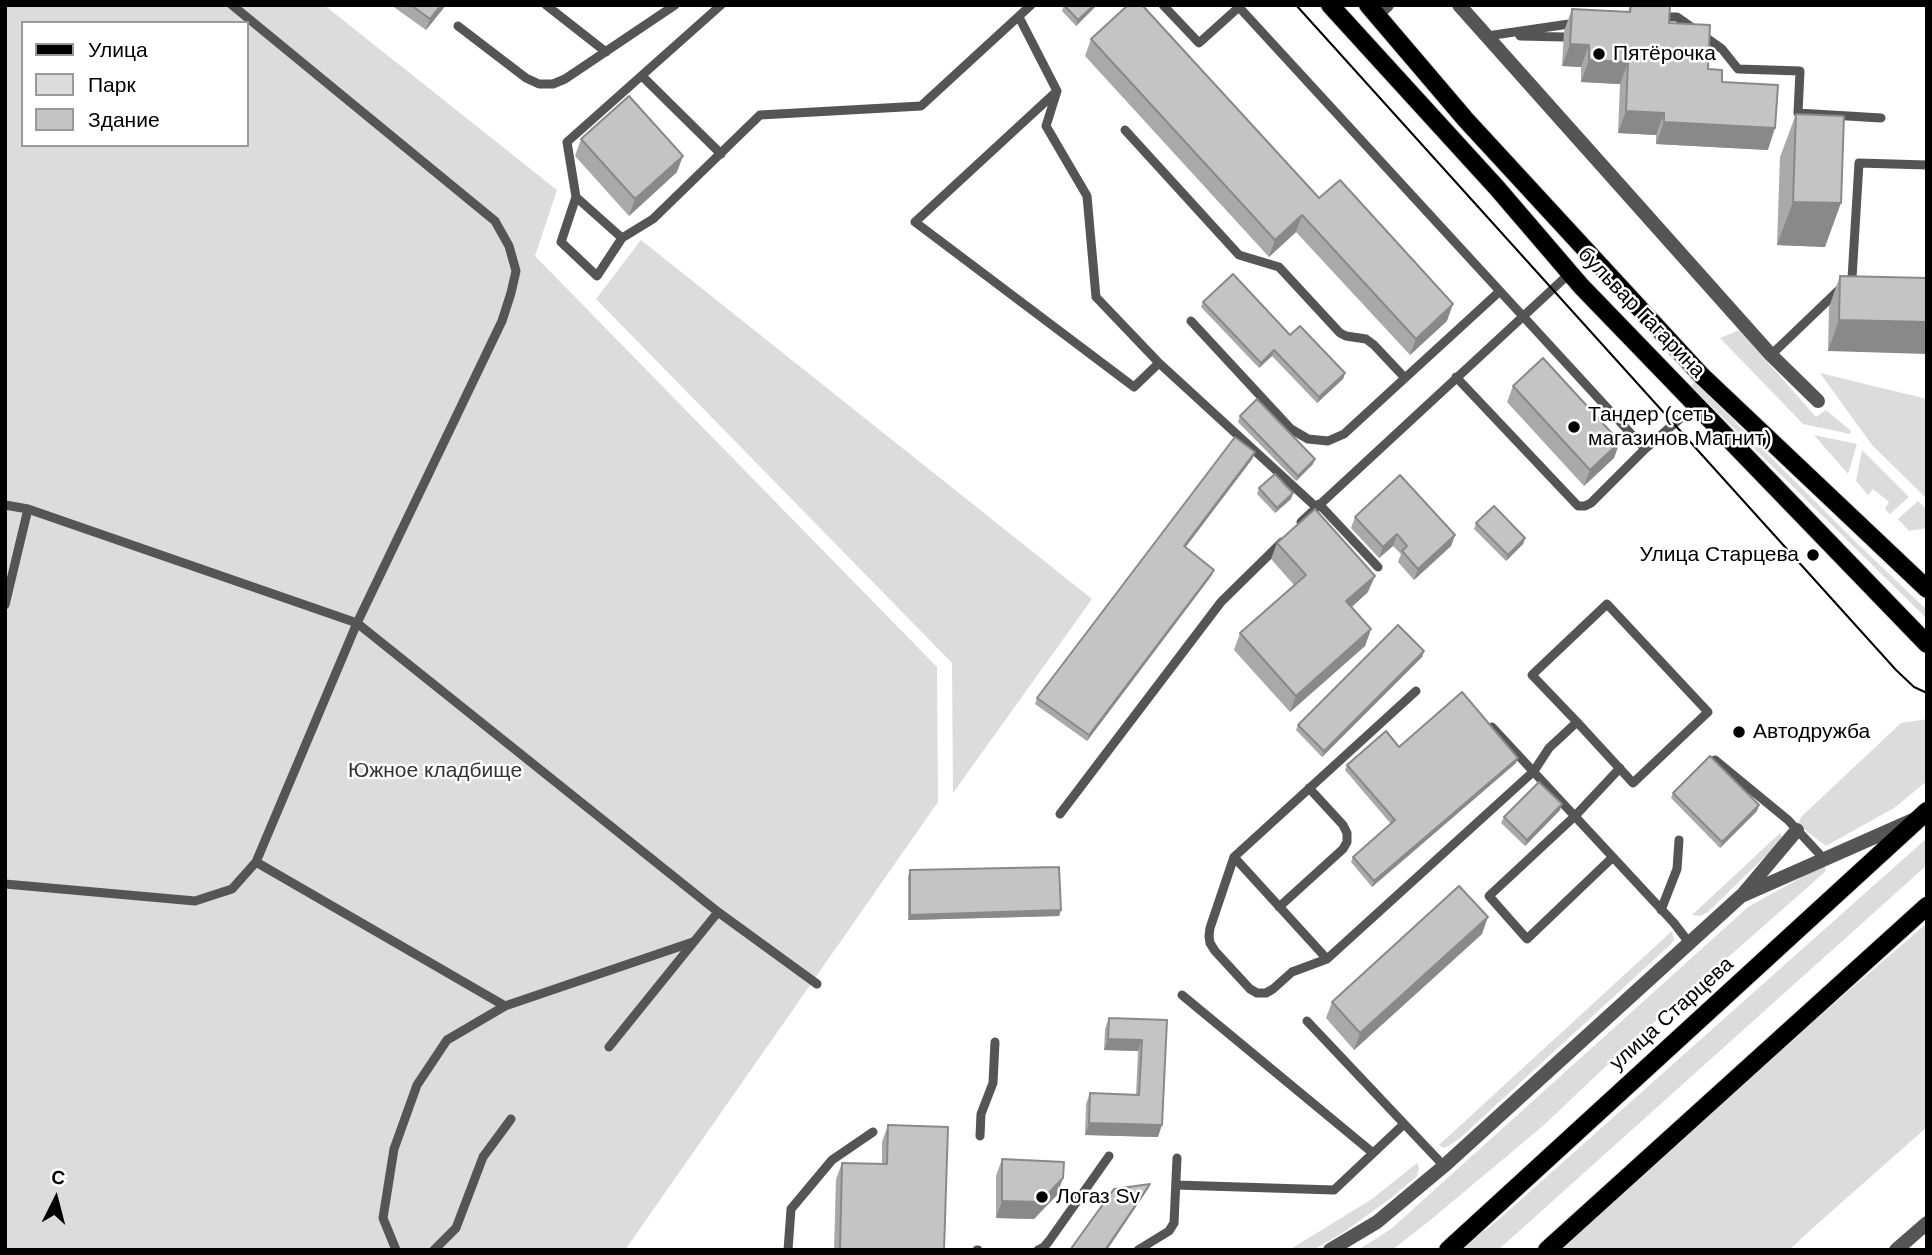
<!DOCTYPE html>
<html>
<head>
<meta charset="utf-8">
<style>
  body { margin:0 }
  #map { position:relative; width:1932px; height:1255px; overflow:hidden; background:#fff; font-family:Arial,sans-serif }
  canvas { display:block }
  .frame { position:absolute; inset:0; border:7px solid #000; pointer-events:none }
  .legend { position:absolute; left:21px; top:21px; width:228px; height:126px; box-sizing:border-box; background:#fff; border:2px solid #999; margin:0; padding:9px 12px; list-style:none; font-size:21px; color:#000 }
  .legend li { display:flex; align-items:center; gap:14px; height:35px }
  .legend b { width:35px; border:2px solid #999 }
  .north { position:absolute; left:21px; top:1164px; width:70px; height:70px; -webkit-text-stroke:5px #fff; paint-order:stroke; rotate:6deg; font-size:19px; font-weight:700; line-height:28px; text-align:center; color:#000 }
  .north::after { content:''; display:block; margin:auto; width:24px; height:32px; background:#000; clip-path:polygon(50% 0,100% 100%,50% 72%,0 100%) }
</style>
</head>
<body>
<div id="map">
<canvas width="1932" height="1255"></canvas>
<div class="frame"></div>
<ul class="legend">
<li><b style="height:9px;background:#000"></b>Улица</li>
<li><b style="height:19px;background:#dcdcdc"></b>Парк</li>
<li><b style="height:19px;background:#c4c4c4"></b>Здание</li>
</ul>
<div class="north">С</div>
</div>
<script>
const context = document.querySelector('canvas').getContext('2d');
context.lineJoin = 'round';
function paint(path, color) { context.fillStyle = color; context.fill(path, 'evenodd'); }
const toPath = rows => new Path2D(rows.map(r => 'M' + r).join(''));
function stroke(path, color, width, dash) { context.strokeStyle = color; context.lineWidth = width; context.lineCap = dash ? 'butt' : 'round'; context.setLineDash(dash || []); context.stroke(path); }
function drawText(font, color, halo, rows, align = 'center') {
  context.font = font + ' Arial,sans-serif'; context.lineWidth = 5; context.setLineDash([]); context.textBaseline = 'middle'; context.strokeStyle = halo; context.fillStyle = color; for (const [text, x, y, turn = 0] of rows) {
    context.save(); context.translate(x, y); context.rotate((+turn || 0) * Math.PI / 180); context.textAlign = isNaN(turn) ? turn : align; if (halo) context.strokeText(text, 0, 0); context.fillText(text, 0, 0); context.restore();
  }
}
paint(toPath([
  [5,5,324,5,557,190,535,256,937,667,938,802,625,1250,5,1250],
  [23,23,247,23,247,145,23,145],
  [641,240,1092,599,953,793,952,663,596,299],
  [1739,330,1816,417,1826,410,1851,431,1850,434,1803,424,1720,338],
  [1820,373,1927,399,1927,499,1872,445],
  [1695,382,1860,546,1927,610,1927,619,1691,386],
  [1814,435,1857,444,1848,474],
  [1862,450,1909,497,1890,514,1885,509,1889,502,1873,489,1868,495,1856,481],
  [1918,501,1927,510,1927,528,1909,531,1898,519],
  [1927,719,1927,781,1894,808,1826,846,1805,830,1799,822,1801,817,1901,723],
  [1780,833,1782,838,1779,843,1708,912,1700,916,1692,915],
  [1927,838,1927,865,1498,1250,1460,1250,1498,1220],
  [1820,867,1825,867,1826,871,1625,1048,1544,1125,1428,1222,1392,1250,1358,1250,1391,1229,1748,907],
  [1927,923,1927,1127,1815,1226,1789,1250,1561,1250,1806,1028],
  [1672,931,1674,940,1670,945,1460,1138,1449,1146,1443,1148,1439,1145],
  [1417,1163,1419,1168,1417,1176,1391,1198,1344,1232,1313,1250,1289,1250,1372,1199]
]), '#dcdcdc');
const primary = toPath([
  [1330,5,1497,188,1581,286,1927,644],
  [1368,5,1466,120,1702,376,1927,589],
  [1448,1250,1927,811],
  [1547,1250,1927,906]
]);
stroke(primary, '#dbdbdb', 20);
stroke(toPath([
  [546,5,606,52],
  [721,5,567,142,576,197,622,238,653,219,760,115,921,106,1031,5],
  [1163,5,1199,43,1239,7],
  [1237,5,1645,449],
  [1019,17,1057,91,1046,126,1087,196,1096,297,1159,363,1134,387,915,222,1057,91],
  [1660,17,1677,17,1722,49,1738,69,1800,71,1798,113,1881,118],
  [458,26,526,78,539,84,553,84,565,79,675,5],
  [1487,36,1576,23],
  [1520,36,1564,37],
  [642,76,721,154],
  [1125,130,1239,255,1279,267,1340,333,1346,336,1366,339,1374,345,1405,378,1500,291],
  [576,197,561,242,597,276,622,238],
  [1852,278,1859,163,1927,165],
  [1191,321,1291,429,1308,439,1328,441,1344,434,1405,378],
  [1771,355,1842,287],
  [1159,363,1316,507],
  [1456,377,1578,506,1585,506,1591,503,1645,449,1697,404],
  [1319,504,1378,567],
  [5,505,28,509,357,623,718,912,817,984],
  [1301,522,1570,273],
  [5,605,28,509],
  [1416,691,1234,857,1327,959,1534,771,1549,748,1577,722,1633,783,1708,712,1607,604,1532,675,1577,722],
  [1492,727,1674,923,1690,944],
  [1715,760,1788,820,1824,859],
  [1060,814,1221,602,1282,542],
  [1234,857,1210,928,1209,936,1210,943,1215,951,1250,989,1257,993,1266,993,1273,989,1292,972,1327,959],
  [1613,857,1527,939,1489,896,1575,816,1620,768],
  [256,862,505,1006],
  [5,884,195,901,232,889,256,862,357,623,502,321,511,293,516,271,509,246,495,221,232,5],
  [1279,907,1343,849,1347,842,1347,833,1343,825,1309,788],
  [1661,910,1677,869,1679,840],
  [1182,995,1373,1153],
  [1307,1021,1444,1166],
  [609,1047,718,912],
  [980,1136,981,1114,993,1083,995,1042],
  [1176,1185,1334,1190,1404,1124],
  [396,1250,383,1218,394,1149,417,1085,447,1040,505,1006,693,942],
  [434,1250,456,1228,483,1157,511,1119],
  [788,1250,791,1209,832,1160,873,1132],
  [977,1250,978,1250],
  [1038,1250,1044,1247,1049,1241,1109,1156],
  [1138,1250,1169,1231,1174,1223,1177,1158]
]), '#555', 9);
stroke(toPath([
  [1459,5,1771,355,1818,401],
  [1376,15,1387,5],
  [1744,893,1797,830],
  [1330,1250,1377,1222,1444,1166,1741,896,1913,820],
  [1896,1250,1927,1223]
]), '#555', 14);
stroke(primary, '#000', 18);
stroke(toPath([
  [1296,5,1896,670,1914,687,1927,693]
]), '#000', 2);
paint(toPath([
  [391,5,446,5,426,30],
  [1064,5,1097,5,1076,26,1062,11],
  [1630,5,1669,23,1708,69,1722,82,1768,150,1656,144,1656,135,1618,133,1620,84,1581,82,1581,67,1562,66,1564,31,1572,9,1628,12],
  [1091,39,1319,198,1447,321,1410,355,1296,232,1269,257,1085,56],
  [1796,114,1825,247,1777,245,1780,157],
  [581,139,677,172,629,216,575,156],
  [1840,276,1927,278,1828,351,1829,307],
  [1203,302,1290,335,1345,373,1343,379,1317,403,1272,356,1259,368,1201,307],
  [1513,386,1614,458,1584,486,1507,402],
  [1240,416,1313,464,1296,481,1238,422],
  [1253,458,1185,547,1212,575,1087,741,1035,704,1037,698],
  [1259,488,1293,493,1291,499,1275,513,1257,494],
  [1355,517,1455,535,1451,546,1414,580,1398,562,1401,554,1393,546,1379,558,1351,528],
  [1476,523,1525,538,1523,544,1506,561,1474,529],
  [1277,543,1368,592,1351,607,1371,629,1365,646,1290,712,1234,650,1240,633,1294,585,1271,559],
  [1424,651,1422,657,1322,757,1296,730,1298,725],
  [1399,747,1516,763,1372,887,1351,862,1353,857,1391,824,1345,770,1347,765],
  [1673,793,1759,805,1757,811,1720,848,1671,798],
  [1562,804,1560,810,1525,846,1501,823,1504,817],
  [910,870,1061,910,1059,916,908,920,908,876],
  [1482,934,1354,1050,1326,1018,1332,1002],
  [1109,1018,1167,1020,1158,1137,1085,1135,1086,1104,1090,1093,1136,1095,1138,1051,1104,1050,1105,1029],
  [888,1125,944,1250,834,1250,836,1179,842,1163,882,1164,882,1142],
  [1002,1159,1057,1195,1034,1219,996,1218,996,1176]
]), '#a9a9a9');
paint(toPath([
  [441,5,446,5,426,30,430,19],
  [1094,5,1097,5,1076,26,1078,20],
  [1570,44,1589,45,1581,67,1562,66],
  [1589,60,1628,62,1620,84,1581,82],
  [1626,111,1664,113,1656,135,1618,133],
  [1664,122,1775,128,1768,150,1656,144],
  [683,156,677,172,629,216,635,199],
  [1793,202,1841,203,1825,247,1777,245],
  [1302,215,1296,232,1269,257,1275,240],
  [1453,304,1447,321,1410,355,1416,339],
  [1839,320,1927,322,1927,354,1828,351],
  [1274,350,1272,356,1259,368,1261,363],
  [1345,373,1343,379,1317,403,1319,397],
  [1620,442,1614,458,1584,486,1590,470],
  [1255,452,1253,458,1182,552,1184,546],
  [1315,459,1313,464,1296,481,1298,476],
  [1293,493,1291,499,1275,513,1277,508],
  [1397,534,1393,546,1379,558,1383,547],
  [1455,535,1451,546,1414,580,1418,569],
  [1525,538,1523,544,1506,561,1508,555],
  [1214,570,1212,575,1087,741,1089,735],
  [1375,576,1368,592,1340,618,1346,601],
  [1371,629,1365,646,1290,712,1296,696],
  [1424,651,1422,657,1322,757,1324,751],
  [1518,758,1516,763,1372,887,1374,881],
  [1562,804,1560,810,1525,846,1527,840],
  [1759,805,1757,811,1720,848,1722,842],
  [1061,910,1059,916,908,920,910,915],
  [1488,917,1482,934,1354,1050,1360,1033],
  [1108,1039,1142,1040,1138,1051,1104,1050],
  [1089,1123,1162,1125,1158,1137,1085,1135],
  [1063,1178,1057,1195,1034,1219,996,1218,1002,1201],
  [1150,1184,1148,1189,1107,1250,1105,1250]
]), '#898989');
const building = toPath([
  [411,5,441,5,430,19,411,5],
  [1064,5,1094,5,1078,20,1064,5],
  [1128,5,1142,5,1319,198,1340,180,1453,304,1416,339,1302,215,1275,240,1091,39,1128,5],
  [1631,5,1670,6,1669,23,1710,25,1708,69,1722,70,1722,82,1778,85,1775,128,1664,122,1664,113,1626,111,1628,62,1589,60,1589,45,1570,44,1572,9,1630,12,1631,5],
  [629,96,683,156,635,199,581,139,629,96],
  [1796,114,1844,116,1841,203,1793,202,1796,114],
  [1233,274,1290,335,1300,326,1345,373,1319,397,1274,350,1261,363,1203,302,1233,274],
  [1840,276,1927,278,1927,322,1839,320,1840,276],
  [1543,358,1620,442,1590,470,1513,386,1543,358],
  [1257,399,1315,459,1298,476,1240,416,1257,399],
  [1235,437,1255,452,1184,546,1214,570,1089,735,1037,698,1235,437],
  [1275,474,1293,493,1277,508,1259,488,1275,474],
  [1400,475,1455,535,1418,569,1402,551,1407,546,1397,534,1383,547,1355,517,1400,475],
  [1494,506,1525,538,1508,555,1476,523,1494,506],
  [1315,509,1375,576,1346,601,1371,629,1296,696,1240,633,1306,575,1277,543,1315,509],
  [1398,625,1424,651,1324,751,1298,725,1398,625],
  [1462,692,1518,758,1374,881,1353,857,1395,820,1347,765,1386,731,1399,747,1462,692],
  [1710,756,1759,805,1722,842,1673,793,1710,756],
  [1539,782,1562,804,1527,840,1504,817,1539,782],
  [1059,867,1061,910,910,915,910,870,1059,867],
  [1459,886,1488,917,1360,1033,1332,1002,1459,886],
  [1109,1018,1167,1020,1162,1125,1089,1123,1090,1093,1139,1095,1142,1040,1108,1039,1109,1018],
  [888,1125,948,1127,944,1250,840,1250,842,1163,887,1164,888,1125],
  [1002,1159,1064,1162,1063,1178,1040,1202,1002,1201,1002,1159],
  [1150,1184,1105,1250,1070,1250,1114,1189,1150,1184]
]);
paint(building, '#c4c4c4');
stroke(building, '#898989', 2);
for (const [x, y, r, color] of [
  [1599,54,7,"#000"],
  [1574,427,7,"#000"],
  [1813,555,7,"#000"],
  [1739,732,7,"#000"],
  [1042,1197,7,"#000"]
]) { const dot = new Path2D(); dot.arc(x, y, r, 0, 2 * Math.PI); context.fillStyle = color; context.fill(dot); stroke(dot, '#fff', 2.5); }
drawText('21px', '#000', '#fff', [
  ["Пятёрочка",1613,54],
  ["Тандер (сеть",1588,415],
  ["магазинов Магнит)",1588,439],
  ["Улица Старцева",1799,555,"right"],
  ["Автодружба",1753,732],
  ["Логаз Sv",1056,1197]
], 'left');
drawText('21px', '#000', '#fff', [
  ["бульвар Гагарина",1641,313,46],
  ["улица Старцева",1672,1014,-42]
]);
drawText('21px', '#333', '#fff', [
  ["Южное кладбище",435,771]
]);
</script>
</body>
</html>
